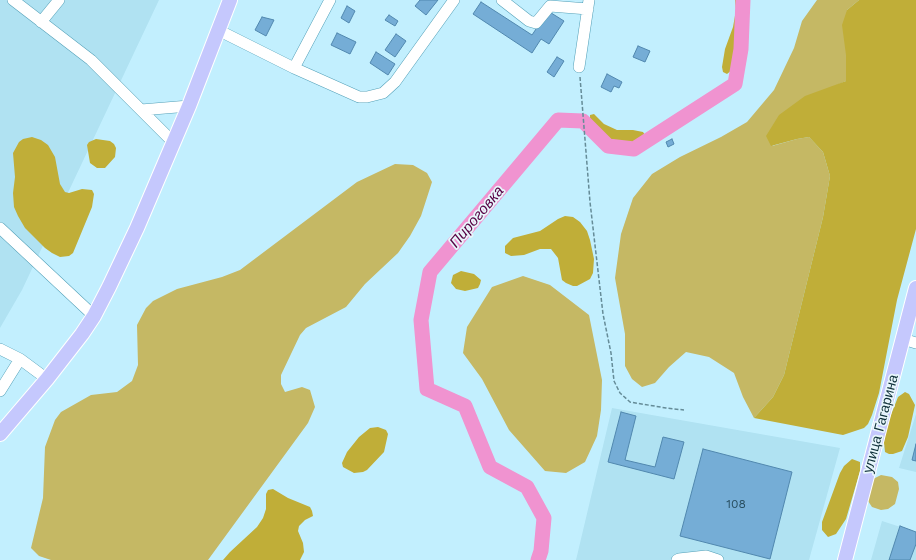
<!DOCTYPE html>
<html>
<head>
<meta charset="utf-8">
<style>
  body { margin:0 }
  canvas { display:block; background:#c2effe }
</style>
</head>
<body>
<canvas width="916" height="560"></canvas>
<script>
const context = document.querySelector('canvas').getContext('2d');
context.lineJoin = 'round';
function paint(path, color) { context.fillStyle = color; context.fill(path, 'evenodd'); }
const toPath = rows => new Path2D(rows.map(r => 'M' + r).join(''));
function stroke(path, color, width, dash) { context.strokeStyle = color; context.lineWidth = width; context.lineCap = dash ? 'butt' : 'round'; context.setLineDash(dash || []); context.stroke(path); }
function drawText(font, color, halo, rows, align = 'center') {
  context.font = font + ' "Work Sans",sans-serif'; context.lineWidth = 3.5; context.setLineDash([]); context.textBaseline = 'middle'; context.strokeStyle = halo; context.fillStyle = color; for (const [text, x, y, turn = 0] of rows) {
    context.save(); context.translate(x, y); context.rotate((+turn || 0) * Math.PI / 180); context.textAlign = isNaN(turn) ? turn : align; if (halo) context.strokeText(text, 0, 0); context.fillText(text, 0, 0); context.restore();
  }
}
paint(toPath([
  [0,0,159,0,22,290,0,328],
  [612,408,840,448,809,560,576,560],
  [916,414,916,472,899,468],
  [882,521,916,532,916,560,871,560]
]), '#b0e2f2');
paint(toPath([
  [817,0,859,0,847,10,846,81,830,88,772,146,797,139,809,137,823,152,830,176,823,217,784,375,773,397,754,418,743,397,734,373,709,357,686,352,669,367,655,383,642,387,632,379,625,366,625,334,615,278,621,234,633,198,652,174,680,157,721,137,747,122,774,90,794,48,802,21],
  [395,164,413,165,427,173,432,182,421,216,410,236,398,253,365,284,346,307,306,328,300,335,281,375,281,384,285,392,302,387,310,390,315,407,308,423,208,560,51,560,39,556,31,548,43,498,45,447,55,420,61,412,91,395,117,392,132,381,138,365,137,325,146,308,153,301,177,289,222,277,240,270,357,182],
  [523,276,550,285,589,315,602,380,601,410,597,436,585,462,566,473,545,471,509,430,482,379,463,353,467,327,492,287],
  [881,475,892,477,898,482,899,489,895,504,888,509,881,510,872,507,868,501,873,479]
]), '#c5b864');
paint(toPath([
  [735,0,742,0,739,18,737,58,732,70,727,74,723,72,722,67,725,49,733,27,736,10],
  [859,0,916,0,916,229,897,300,879,393,872,415,868,424,864,428,843,435,754,418,773,397,784,375,823,217,830,176,823,152,809,137,797,139,771,146,766,136,779,115,805,96,846,81,846,55,842,25,847,10],
  [594,114,604,124,617,130,633,130,643,132,645,135,638,141,624,144,606,137,595,128,590,119,590,115],
  [32,137,41,140,48,145,55,157,60,184,65,192,69,193,82,189,92,190,94,194,92,207,73,253,69,256,60,257,52,253,45,248,25,228,18,216,14,207,13,193,15,177,13,153,19,142,23,139],
  [96,139,110,141,114,144,116,148,115,157,105,168,97,168,90,163,87,145,89,142],
  [565,216,573,217,580,222,587,231,590,240,594,259,593,273,590,279,577,286,573,286,566,283,562,280,558,258,551,249,540,249,524,255,511,256,505,253,505,246,513,238,540,231,558,219],
  [461,271,474,274,481,280,480,284,478,288,465,291,456,289,451,283,453,275],
  [905,392,909,394,915,405,908,437,902,451,893,454,889,454,885,452,884,443,885,430,898,397],
  [378,427,386,430,388,434,384,452,367,470,363,472,354,473,343,467,342,463,347,452,359,437,370,428],
  [852,459,860,462,860,471,846,519,836,534,828,537,822,530,822,522,840,473,844,466],
  [273,489,288,498,310,507,312,511,313,516,305,520,299,526,298,531,303,543,304,552,300,560,223,560,230,552,257,527,263,518,266,509,266,494,268,490]
]), '#c0ae38');
stroke(toPath([
  [538,560,541,551,544,518,527,487,490,467,465,406,427,389,421,320,430,272,558,120,583,121,608,146,634,149,735,84,741,49,743,0]
]), '#f093d0', 15);
const building = toPath([
  [420,0,438,0,426,15,415,6,420,0],
  [481,2,532,35,548,11,564,21,549,44,541,39,532,53,473,14,481,2],
  [347,6,355,11,349,23,341,18,347,6],
  [389,15,398,21,395,26,385,20,389,15],
  [262,17,274,20,266,36,255,30,262,17],
  [337,33,356,42,350,54,331,45,337,33],
  [396,34,406,41,395,57,385,50,396,34],
  [638,46,650,51,645,62,633,57,638,46],
  [376,52,395,64,388,75,370,63,376,52],
  [557,57,564,61,554,77,547,72,557,57],
  [607,74,622,82,619,88,614,86,611,92,601,87,607,74],
  [672,139,674,144,668,147,666,142,672,139],
  [621,412,636,416,625,460,655,467,663,437,684,442,674,479,608,462,621,412],
  [916,444,916,461,912,460,916,444],
  [703,449,792,472,770,559,680,536,703,449],
  [900,526,916,532,916,544,910,560,889,560,900,526]
]);
paint(building, '#75add6');
stroke(building, '#5188af', 1);
const minor = toPath([
  [13,0,91,60,173,142],
  [502,0,529,21,536,23,550,6,588,9],
  [41,22,59,0],
  [218,30,294,68,330,0],
  [579,67,589,0],
  [294,68,359,97,367,97,383,93,395,82,454,0],
  [141,110,189,106],
  [0,228,94,316],
  [903,339,916,343],
  [0,349,20,359,47,379],
  [0,391,20,359],
  [677,560,679,559,706,556,718,560]
]);
const major = toPath([
  [0,434,47,379,82,334,94,316,109,287,137,228,189,106,230,0],
  [845,560,916,288]
]);
stroke(minor, '#53a0b8', 12);
stroke(major, '#fff', 16);
stroke(toPath([
  [580,77,590,202,603,314,611,353,614,381,620,393,630,402,666,408,684,410]
]), '#658c98', 1.5, [4, 2]);
stroke(minor, '#fff', 11);
stroke(major, '#c5c8fd', 14);
drawText('12px', '#284e60', null, [
  ["108",736,504]
]);
drawText('14px', '#0e2f39', '#e8f6fb', [
  ["улица Гагарина",881,424,-75]
]);
drawText('italic 15px', '#580244', '#e8f6fb', [
  ["Пироговка",477,217,-50]
]);
</script>
</body>
</html>
